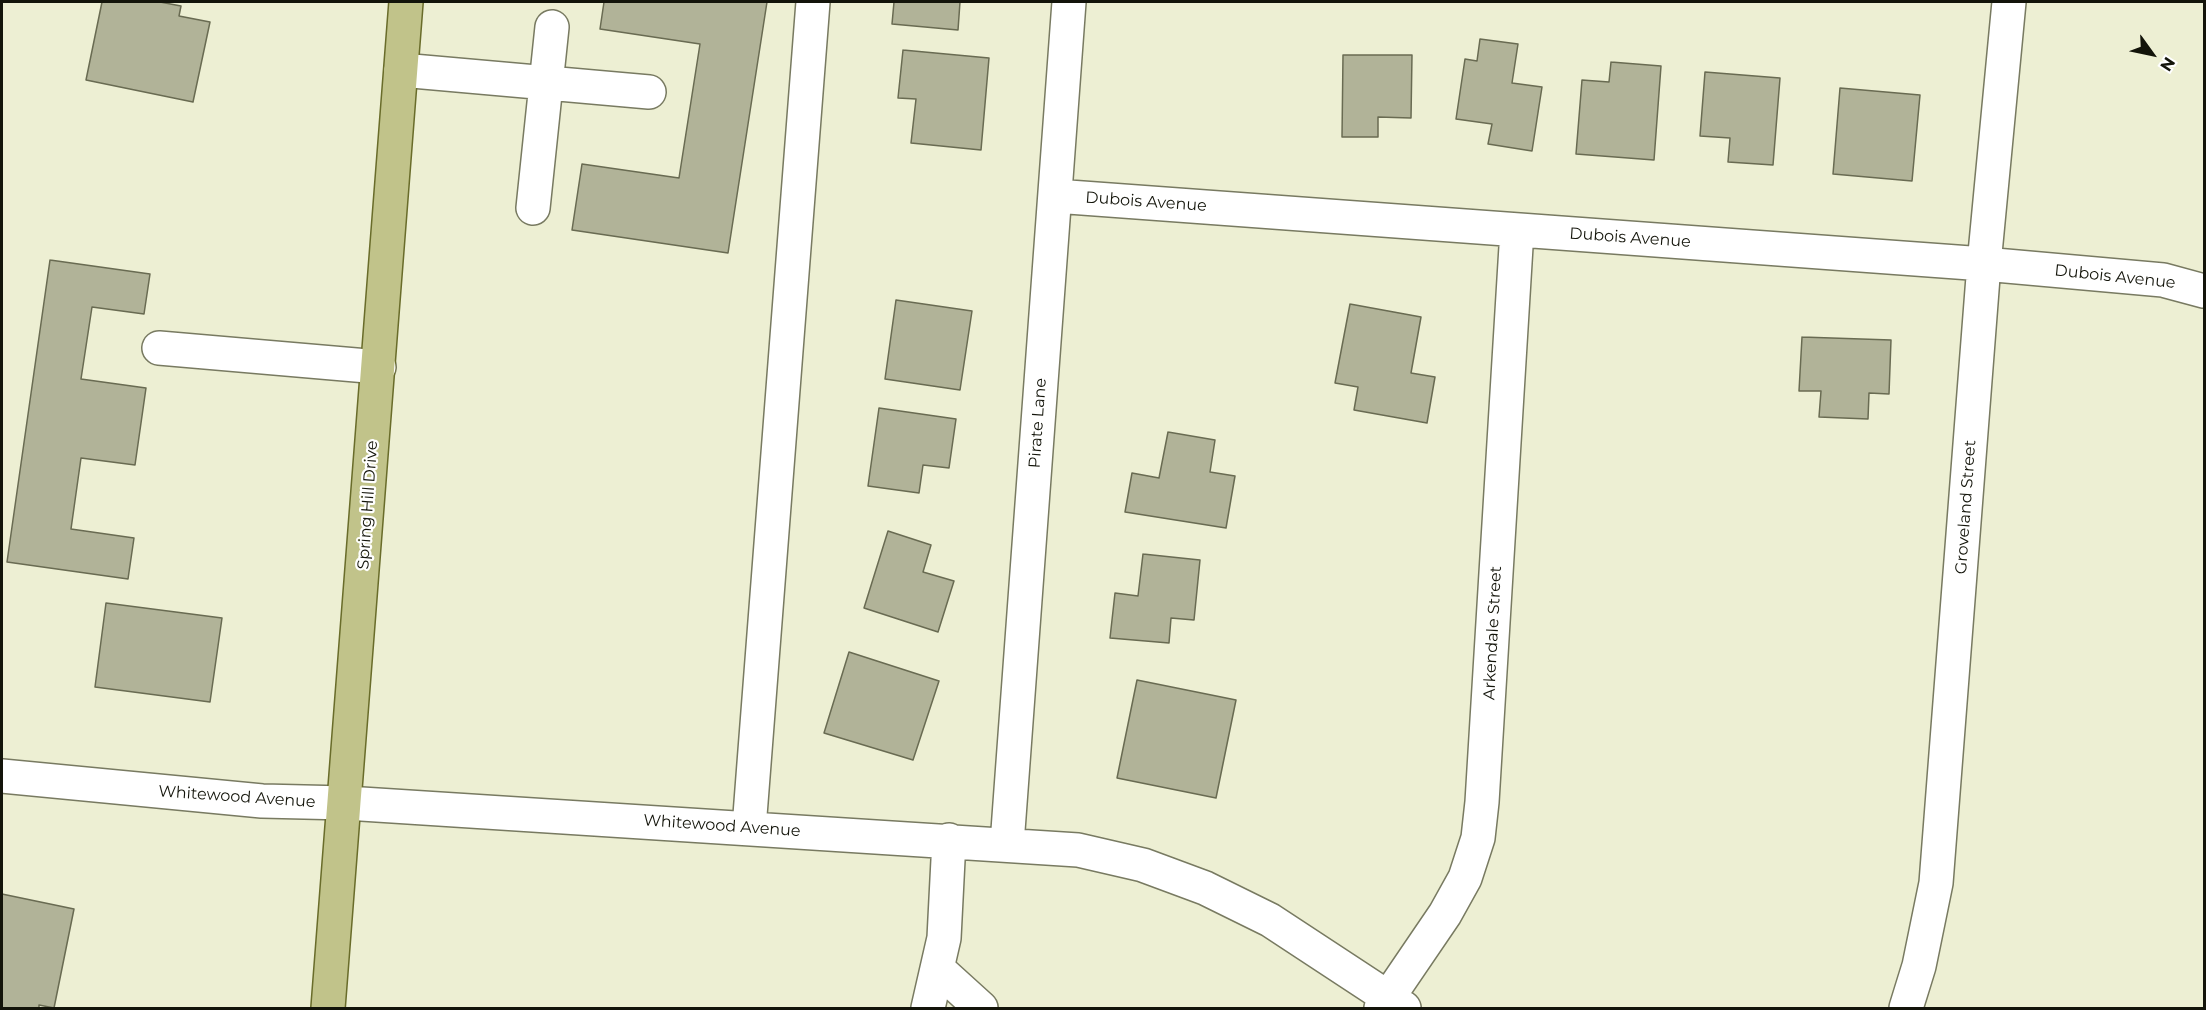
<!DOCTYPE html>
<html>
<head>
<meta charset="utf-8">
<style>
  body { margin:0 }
  #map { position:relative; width:2206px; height:1010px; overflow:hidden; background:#edefd3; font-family:Montserrat,sans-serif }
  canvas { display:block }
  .frame { position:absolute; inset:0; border:3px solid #13140a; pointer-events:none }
  .north { position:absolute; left:2122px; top:24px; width:60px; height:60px; -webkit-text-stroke:4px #fff; paint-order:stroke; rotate:123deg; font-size:16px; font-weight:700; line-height:24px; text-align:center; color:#13140a }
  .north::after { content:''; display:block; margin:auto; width:21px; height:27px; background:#13140a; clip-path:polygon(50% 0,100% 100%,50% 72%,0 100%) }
</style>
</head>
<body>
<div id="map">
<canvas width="2206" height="1010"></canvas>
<div class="frame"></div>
<div class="north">N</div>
</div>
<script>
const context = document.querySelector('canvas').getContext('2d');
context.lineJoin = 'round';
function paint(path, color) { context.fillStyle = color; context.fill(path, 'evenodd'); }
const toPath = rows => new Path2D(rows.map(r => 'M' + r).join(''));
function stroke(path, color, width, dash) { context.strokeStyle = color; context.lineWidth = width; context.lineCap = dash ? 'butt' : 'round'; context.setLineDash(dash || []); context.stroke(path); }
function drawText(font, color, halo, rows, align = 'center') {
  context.font = font + ' Montserrat,sans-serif'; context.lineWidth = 4.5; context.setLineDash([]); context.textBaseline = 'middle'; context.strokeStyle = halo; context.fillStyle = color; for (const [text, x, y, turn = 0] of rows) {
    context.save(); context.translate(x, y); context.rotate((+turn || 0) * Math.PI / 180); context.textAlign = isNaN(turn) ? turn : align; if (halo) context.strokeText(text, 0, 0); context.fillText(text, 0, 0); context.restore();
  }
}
const building = toPath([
  [102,2,160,2,181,6,179,16,210,22,193,102,86,80,102,2],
  [604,2,767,2,728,253,572,230,582,164,679,178,700,44,600,29,604,2],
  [894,2,960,2,958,30,892,24,894,2],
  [1480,39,1518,44,1512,83,1542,87,1532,151,1488,144,1492,124,1456,119,1465,59,1477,61,1480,39],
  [903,50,989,58,981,150,911,143,916,99,898,98,903,50],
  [1343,55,1412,55,1411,118,1378,117,1378,137,1342,137,1343,55],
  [1611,62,1661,66,1654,160,1576,154,1582,80,1609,82,1611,62],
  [1705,72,1780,78,1773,165,1728,162,1730,138,1700,136,1705,72],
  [1840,88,1920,95,1912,181,1833,174,1840,88],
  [50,260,150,274,144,314,92,307,81,379,146,388,135,465,81,458,71,529,134,538,128,579,7,562,50,260],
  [896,300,972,311,960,390,885,379,896,300],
  [1350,304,1421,317,1411,373,1435,377,1427,423,1354,410,1358,387,1335,383,1350,304],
  [1802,337,1891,340,1889,394,1869,393,1868,419,1819,417,1821,391,1799,391,1802,337],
  [879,408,956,419,949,468,923,465,919,493,868,486,879,408],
  [1168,432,1215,440,1210,472,1235,476,1226,528,1125,512,1132,473,1159,478,1168,432],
  [888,531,931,545,923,572,954,581,938,632,864,608,888,531],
  [1143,554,1200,560,1194,620,1171,618,1169,643,1110,638,1115,593,1138,596,1143,554],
  [106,603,222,618,210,702,95,687,106,603],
  [849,652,939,681,913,760,824,733,849,652],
  [1137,680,1236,700,1216,798,1117,778,1137,680],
  [2,894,74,909,54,1008,39,1005,39,1008,2,1008,2,894]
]);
paint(building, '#b1b398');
stroke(building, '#696b52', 1.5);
const minor = toPath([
  [401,70,649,92],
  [1055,196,1984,264,2163,280,2204,291],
  [533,208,552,27],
  [159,348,379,367],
  [2,776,262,801,346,803,1078,850,1143,865,1205,888,1270,920,1404,1008],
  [749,828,813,2],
  [1007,844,1069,2],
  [938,969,981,1008],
  [928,1008,944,938,949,840],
  [1381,1008,1445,914,1465,878,1478,838,1482,802,1517,230],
  [1906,1008,1919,966,1936,883,1984,264,2009,2]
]);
const major = toPath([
  [328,1008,406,2]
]);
stroke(minor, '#787a61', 36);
stroke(major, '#696c2a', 36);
stroke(minor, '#fff', 33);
stroke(major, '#c1c38a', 33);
drawText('16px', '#13140a', '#fff', [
  ["Dubois Avenue",1146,202,4],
  ["Dubois Avenue",1630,238,4],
  ["Dubois Avenue",2115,277,6],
  ["Pirate Lane",1038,423,-86],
  ["Spring Hill Drive",368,505,-86],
  ["Groveland Street",1966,507,-86],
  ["Arkendale Street",1493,633,-87],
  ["Whitewood Avenue",237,797,4],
  ["Whitewood Avenue",722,826,4]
]);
</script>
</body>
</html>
